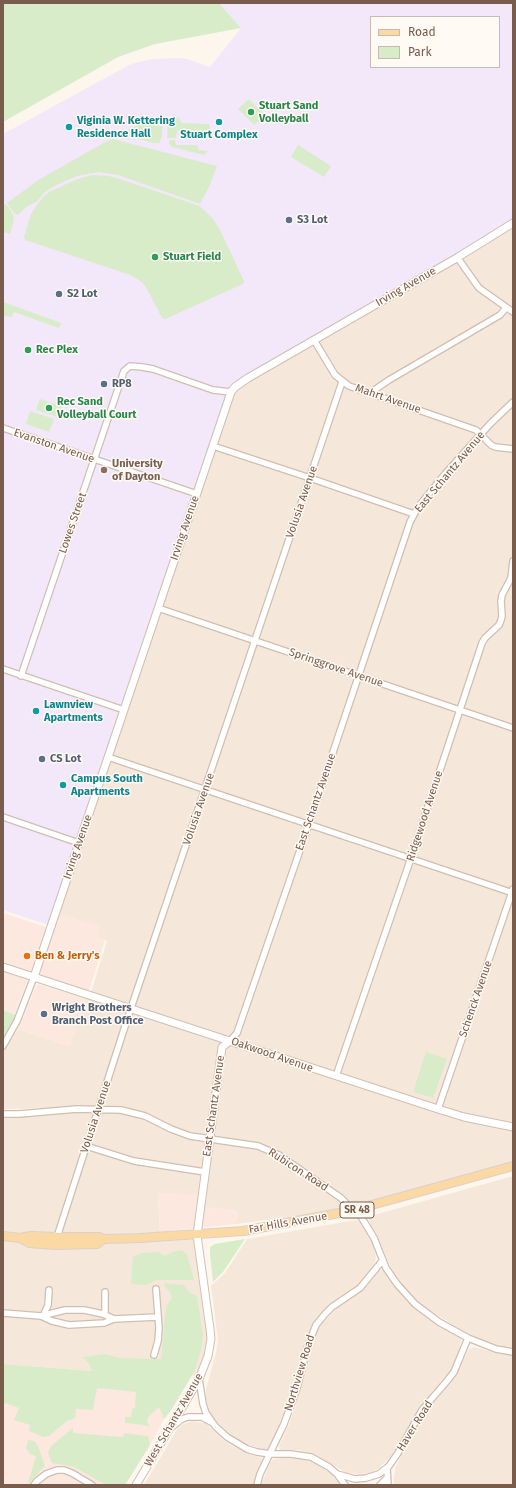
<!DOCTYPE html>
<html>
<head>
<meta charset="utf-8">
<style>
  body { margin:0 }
  #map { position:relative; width:516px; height:1488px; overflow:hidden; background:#fdf6ec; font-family:"Fira Sans",sans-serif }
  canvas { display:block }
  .frame { position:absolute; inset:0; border:4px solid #7a5c4d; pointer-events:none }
  .legend { position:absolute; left:370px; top:16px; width:130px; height:52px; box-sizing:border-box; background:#fffaf3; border:1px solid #cabbb1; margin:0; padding:5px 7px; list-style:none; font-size:12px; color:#7a5c4d }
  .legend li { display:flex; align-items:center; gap:8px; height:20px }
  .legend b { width:20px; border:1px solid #cabbb1 }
</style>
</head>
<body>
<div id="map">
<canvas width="516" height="1488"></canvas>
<div class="frame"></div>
<ul class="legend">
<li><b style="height:5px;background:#fbd9a5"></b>Road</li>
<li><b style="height:11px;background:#d8ecc9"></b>Park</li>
</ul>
</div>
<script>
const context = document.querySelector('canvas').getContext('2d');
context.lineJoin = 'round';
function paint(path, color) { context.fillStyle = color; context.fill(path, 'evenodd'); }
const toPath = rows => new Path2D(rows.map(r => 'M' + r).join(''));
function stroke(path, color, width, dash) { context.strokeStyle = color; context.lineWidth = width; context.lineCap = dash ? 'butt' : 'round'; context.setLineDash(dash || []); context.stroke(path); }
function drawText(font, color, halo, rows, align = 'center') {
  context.font = font + ' "Fira Sans",sans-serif'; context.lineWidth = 3; context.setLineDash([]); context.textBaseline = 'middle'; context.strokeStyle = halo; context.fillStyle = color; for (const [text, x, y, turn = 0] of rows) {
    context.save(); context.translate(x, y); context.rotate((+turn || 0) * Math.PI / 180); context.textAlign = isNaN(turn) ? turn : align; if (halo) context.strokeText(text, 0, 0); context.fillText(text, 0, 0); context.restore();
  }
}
paint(toPath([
  [513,228,513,1162,352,1209,236,1224,237,1211,203,1207,158,1193,160,1232,59,1237,206,791,343,384,374,393,501,316,508,307,490,293,478,282,461,257],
  [457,259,478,289,504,308,496,314,369,390,350,385,342,379,309,475,216,445,230,401,236,389],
  [214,449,307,479,130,1006,91,992,107,941,97,937,59,914],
  [85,998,128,1011,96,1107,3,1109,3,1052,18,1029,70,1046],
  [75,1112,95,1113,54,1236,3,1232,3,1117],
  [513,1176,513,1348,494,1345,465,1332,426,1308,414,1299,406,1290,393,1272,377,1235,370,1224,369,1219,374,1215],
  [356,1220,360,1222,366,1230,373,1244,376,1256,375,1262,372,1270,362,1282,330,1305,322,1313,310,1331,304,1347,294,1386,277,1431,268,1450,248,1445,239,1440,229,1433,215,1420,210,1412,206,1399,206,1389,216,1353,218,1340,211,1286,225,1273,247,1239],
  [194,1236,207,1319,208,1343,203,1362,197,1376,92,1371,3,1364,3,1237,58,1242],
  [382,1270,385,1271,398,1291,415,1309,461,1338,459,1353,450,1372,420,1408,391,1456,378,1469,370,1473,360,1474,347,1473,312,1453,299,1450,280,1450,279,1446,290,1422,301,1387,310,1345,319,1327,337,1308,360,1292,367,1286,379,1271],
  [474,1347,497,1353,513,1355,513,1485,394,1485,394,1477,396,1466,417,1425,427,1410,456,1375,469,1349],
  [192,1421,205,1423,223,1440,232,1446,263,1459,253,1485,144,1485,178,1428,184,1424],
  [283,1458,300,1458,317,1464,329,1472,341,1485,261,1485,271,1461,274,1459]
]), '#f5e8da');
paint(toPath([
  [3,913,46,927,31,972,3,963],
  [59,914,100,926,97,937,105,940,89,991,39,975],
  [3,971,28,979,15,1014,3,1010],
  [37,984,85,998,70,1046,18,1029],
  [158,1193,205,1195,203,1207,237,1211,236,1224,160,1232],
  [105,1354,120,1358,146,1359,159,1406,164,1419,150,1445,125,1485,3,1485,3,1408,5,1403,92,1371,83,1357]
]), '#fde8e0');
paint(toPath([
  [219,3,513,3,513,223,235,387,51,926,3,910,3,134,127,66,138,62,153,59,178,58,187,59,210,67,241,28],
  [371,17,499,17,499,67,371,67]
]), '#f3e8fa');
paint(toPath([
  [3,3,219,3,241,28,155,44,118,57,3,122],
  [249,99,265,115,254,125,238,109],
  [158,117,161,120,162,123,162,137,159,143,153,143,124,135,125,131,146,120],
  [172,117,178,117,180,119,181,123,209,124,211,131,177,131,176,138,167,138,168,122],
  [113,139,217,166,209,187,200,204,118,175,99,172,77,176,54,186,44,193,36,202,26,207,18,215,14,213,7,203,40,179,107,141],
  [169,140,175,140,176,145,197,145,199,150,208,151,204,155,172,147,169,144],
  [298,145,331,166,324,177,291,157],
  [92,175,109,176,117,178,197,205,202,208,213,219,220,230,244,281,243,284,165,319,162,318,147,289,142,282,130,275,25,240,24,237,31,214,36,206,43,197,51,191,75,180],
  [6,204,13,214,14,219,10,234,3,232,3,205],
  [3,302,61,323,59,328,14,312,12,317,3,316],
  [40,399,62,406,58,417,36,410],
  [30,411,54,419,49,432,26,424],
  [3,1010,19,1016,3,1046],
  [426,1052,447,1059,433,1098,413,1092],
  [245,1239,223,1272,213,1282,210,1253,210,1247,215,1244],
  [181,1250,187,1254,194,1280,156,1280,146,1285,131,1284,133,1257,142,1253,158,1252,165,1256,172,1252],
  [164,1283,184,1285,189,1292,197,1296,203,1336,200,1354,194,1372,170,1412,164,1419,159,1407,148,1417,147,1422,150,1427,144,1425,125,1423,125,1417,131,1417,132,1409,135,1408,136,1392,97,1388,93,1410,76,1409,75,1418,67,1421,49,1436,43,1437,29,1431,30,1425,14,1420,19,1408,5,1403,3,1408,3,1364,92,1371,89,1364,83,1357,105,1354,120,1358,161,1359,166,1307,172,1298,170,1292,165,1287],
  [73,1428,73,1433,123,1437,124,1433,148,1436,150,1445,125,1485,106,1485,74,1467,52,1463,48,1453,51,1446],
  [28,1440,34,1441,38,1446,45,1466,29,1483,28,1483,36,1456,30,1454,26,1448]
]), '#d8ecc9');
const minor = toPath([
  [457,257,479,288,513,312],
  [314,340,335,375,349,386,476,430,491,445,495,447,513,449],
  [370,393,389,380,500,315,506,308],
  [3,428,197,494],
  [213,446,310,478,414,514],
  [158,608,513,728],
  [3,669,124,710],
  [21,676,124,371,130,366,142,367,153,369,213,390,231,392],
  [108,757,513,893],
  [3,817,79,843],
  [230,1041,237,1033,309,824,410,522,418,507,445,474,490,424,513,402],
  [3,1046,17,1021,34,977],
  [336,1076,411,858,482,643,485,638,499,625,501,620,502,616,501,601,502,595,511,578,513,561],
  [438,1109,513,889],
  [3,1114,19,1114,77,1109,121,1110,145,1116,171,1129,190,1136,258,1146,279,1155,341,1198,345,1202,350,1211],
  [86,1146,134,1161,205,1172],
  [357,1210,374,1238,386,1268,397,1284,415,1304,439,1322,468,1338,496,1349,513,1352],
  [57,1237,127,1020,342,382],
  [105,1292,105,1315],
  [3,1313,41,1316,65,1310,84,1310,103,1314,114,1319],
  [44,1314,48,1305,49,1290],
  [41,1316,52,1321,69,1325,104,1323,114,1319,157,1317],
  [154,1355,158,1341,159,1328,156,1289],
  [199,1379,203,1404,206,1413,215,1426,227,1437,247,1449,257,1452,270,1454,291,1454,311,1457,329,1467,337,1474,345,1485],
  [172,1427,182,1419,188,1417,202,1417,211,1422],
  [387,1468,388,1485],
  [337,1474,355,1479,366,1478,379,1474,389,1466,398,1453,422,1410,447,1381,454,1372,468,1338],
  [34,1485,37,1481,46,1474,57,1470,64,1470,72,1473,92,1485],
  [257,1485,260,1474,284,1424,297,1388,308,1345,316,1325,325,1314,332,1307,360,1288,383,1260],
  [380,1485,387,1478]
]);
const tertiary = toPath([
  [3,967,438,1109,464,1117,513,1127],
  [34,977,231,392,235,387,248,378,455,259,513,223],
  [197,1235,222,1047,230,1041]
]);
const secondary = toPath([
  [136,1485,199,1379,208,1356,211,1339,210,1329,197,1235]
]);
const primary = toPath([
  [3,1236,20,1238,31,1236,57,1237,99,1237,104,1239,139,1238,243,1231,350,1211,513,1166],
  [20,1238,29,1243,55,1245,97,1244,104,1239]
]);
stroke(minor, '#d1beb0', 8);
stroke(tertiary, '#d1beb0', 9);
stroke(secondary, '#d6c0b0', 9);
stroke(primary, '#dad1cd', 10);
stroke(minor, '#fff', 5.5);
stroke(tertiary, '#fff', 7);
stroke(secondary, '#fff', 7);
stroke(primary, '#fbd9a5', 8);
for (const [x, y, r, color] of [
  [251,112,4,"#2e9e5b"],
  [219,122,4,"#0f9aa8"],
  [69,127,4,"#0f9aa8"],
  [289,220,4,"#5c6f8a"],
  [155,257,4,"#2e9e5b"],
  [59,294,4,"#5c6f8a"],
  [28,350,4,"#2e9e5b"],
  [104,384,4,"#5c6f8a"],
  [49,408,4,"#2e9e5b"],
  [104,470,4,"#8d6e63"],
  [36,711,4,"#0f9aa8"],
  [42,759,4,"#5c6f8a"],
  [63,785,4,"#0f9aa8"],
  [27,956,4,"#e8710a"],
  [44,1014,4,"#5c6f8a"]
]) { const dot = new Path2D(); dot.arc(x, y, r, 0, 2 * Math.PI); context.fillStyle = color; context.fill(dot); stroke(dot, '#fffaf3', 1.5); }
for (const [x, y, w] of [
  [357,1210,34]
]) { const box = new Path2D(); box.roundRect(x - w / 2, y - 8, w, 16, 3); context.fillStyle = '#fffaf3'; context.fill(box); stroke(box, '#7a5c4d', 1); }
drawText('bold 10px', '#7a5c4d', null, [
  ["SR 48",357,1210]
]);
drawText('bold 11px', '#27864d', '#fffaf3', [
  ["Stuart Sand",259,106],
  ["Volleyball",259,119],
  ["Stuart Field",163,257],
  ["Rec Plex",36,350],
  ["Rec Sand",57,402],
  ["Volleyball Court",57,415]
], 'left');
drawText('bold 11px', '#0d838f', '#fffaf3', [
  ["Viginia W. Kettering",77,121],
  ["Residence Hall",77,134],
  ["Stuart Complex",219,135,"center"],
  ["Lawnview",44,705],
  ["Apartments",44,718],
  ["Campus South",71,779],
  ["Apartments",71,792]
], 'left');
drawText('bold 11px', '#4e5e75', '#fffaf3', [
  ["S3 Lot",297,220],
  ["S2 Lot",67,294],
  ["RP8",112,384],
  ["CS Lot",50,759],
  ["Wright Brothers",52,1008],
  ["Branch Post Office",52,1021]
], 'left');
drawText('11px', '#7a5c4d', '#fffaf3', [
  ["Irving Avenue",406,287,-30],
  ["Mahrt Avenue",388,399,19],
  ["Evanston Avenue",54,446,19],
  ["East Schantz Avenue",450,472,-50],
  ["Volusia Avenue",302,502,-71],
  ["Lowes Street",73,523,-71],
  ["Irving Avenue",185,528,-71],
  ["Springgrove Avenue",336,668,19],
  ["East Schantz Avenue",316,802,-71],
  ["Volusia Avenue",199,809,-71],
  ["Ridgewood Avenue",425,816,-72],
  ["Irving Avenue",78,847,-71],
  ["Schenck Avenue",476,999,-71],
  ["Oakwood Avenue",272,1055,19],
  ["East Schantz Avenue",214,1106,-82],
  ["Volusia Avenue",96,1117,-72],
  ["Rubicon Road",298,1170,33],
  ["Far Hills Avenue",288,1223,-10],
  ["Northview Road",300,1373,-73],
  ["West Schantz Avenue",174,1420,-60],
  ["Haver Road",415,1426,-58]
]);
drawText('bold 11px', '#785e54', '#fffaf3', [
  ["University",112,464],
  ["of Dayton",112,477]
], 'left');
drawText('bold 11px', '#c56008', '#fffaf3', [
  ["Ben & Jerry's",35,956]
], 'left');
</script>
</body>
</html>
